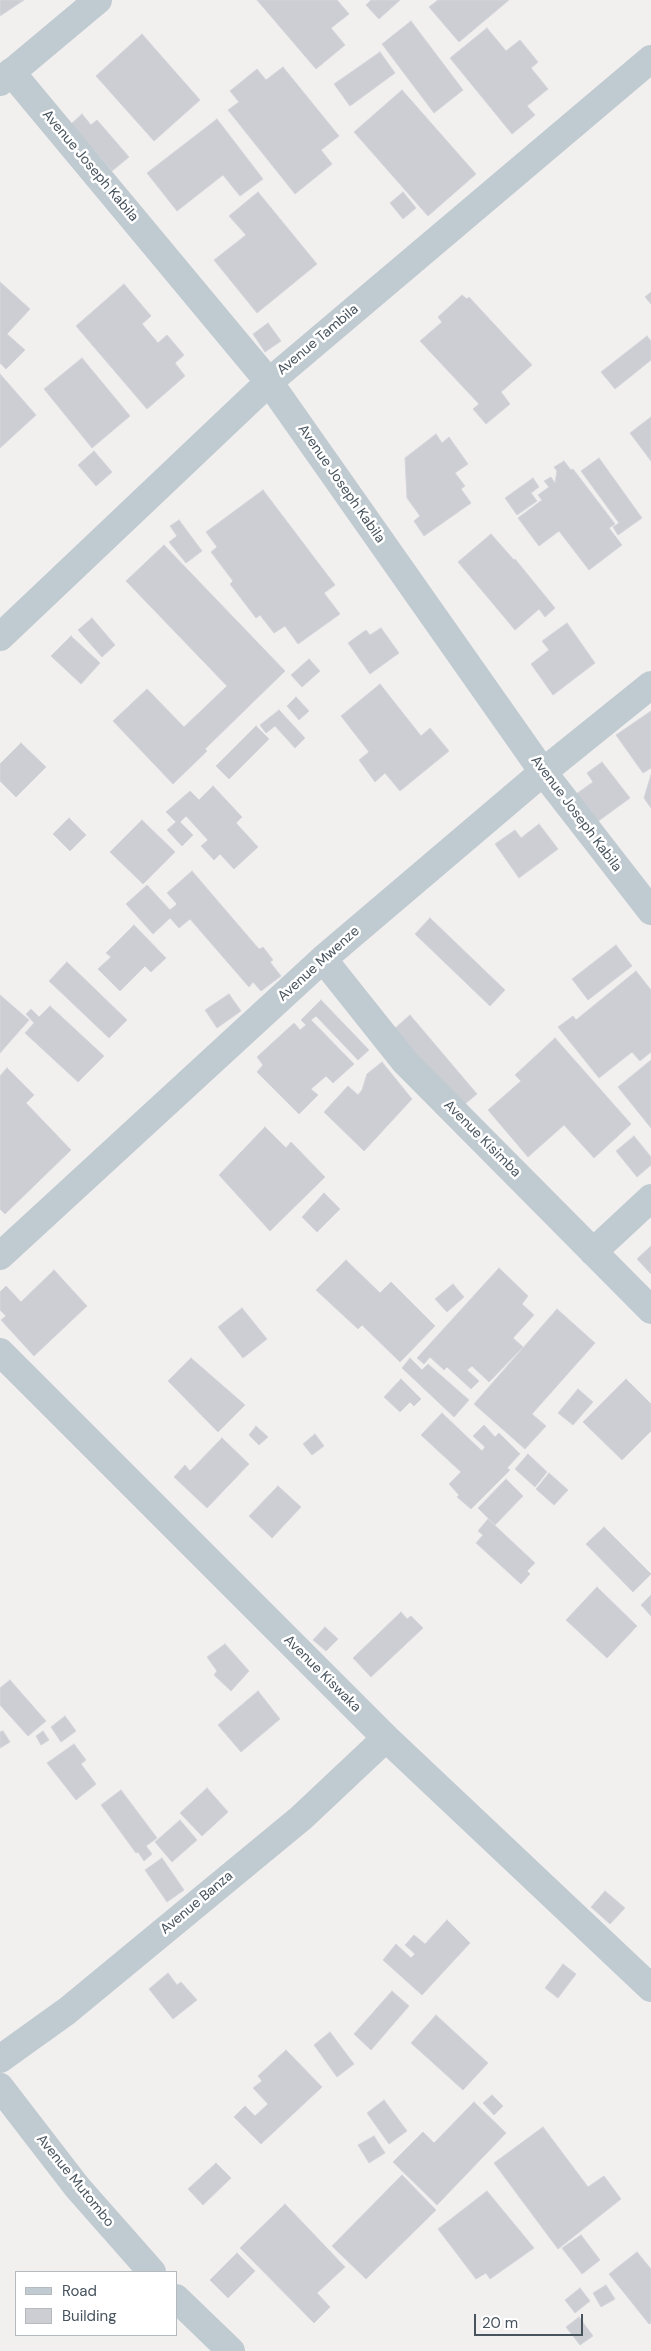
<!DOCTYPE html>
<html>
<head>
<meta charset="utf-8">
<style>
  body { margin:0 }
  #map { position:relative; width:651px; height:2351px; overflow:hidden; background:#f2efef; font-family:"DM Sans",sans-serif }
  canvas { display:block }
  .legend { position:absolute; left:15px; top:2271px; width:162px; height:65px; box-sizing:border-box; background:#fff; border:1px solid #b5babe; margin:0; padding:6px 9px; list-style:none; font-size:15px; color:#47535d }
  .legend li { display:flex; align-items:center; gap:10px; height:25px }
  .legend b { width:25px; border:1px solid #b5babe }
  .scale { position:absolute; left:474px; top:2314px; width:109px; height:22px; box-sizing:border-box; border:2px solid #47535d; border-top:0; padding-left:6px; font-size:15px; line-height:18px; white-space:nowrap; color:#47535d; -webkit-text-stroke:4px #fff; paint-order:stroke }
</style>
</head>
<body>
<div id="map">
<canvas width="651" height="2351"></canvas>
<ul class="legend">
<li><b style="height:6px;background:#bfcad1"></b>Road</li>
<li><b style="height:14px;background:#ccced4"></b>Building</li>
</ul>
<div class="scale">20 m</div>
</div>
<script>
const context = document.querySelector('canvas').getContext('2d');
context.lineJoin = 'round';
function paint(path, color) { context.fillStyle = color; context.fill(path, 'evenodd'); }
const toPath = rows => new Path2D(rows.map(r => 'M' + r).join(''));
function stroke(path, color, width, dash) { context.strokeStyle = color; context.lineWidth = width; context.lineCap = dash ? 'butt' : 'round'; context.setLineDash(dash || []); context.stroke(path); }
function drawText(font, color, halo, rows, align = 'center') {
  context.font = font + ' "DM Sans",sans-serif'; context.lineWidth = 5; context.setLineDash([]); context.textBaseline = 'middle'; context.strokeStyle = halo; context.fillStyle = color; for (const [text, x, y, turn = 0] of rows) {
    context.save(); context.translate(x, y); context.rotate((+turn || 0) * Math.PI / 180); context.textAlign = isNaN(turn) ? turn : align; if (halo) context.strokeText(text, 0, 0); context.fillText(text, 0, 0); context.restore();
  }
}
const building = toPath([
  [0,0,24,0,0,16,0,0],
  [257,0,337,0,349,14,331,28,345,45,316,69,257,0],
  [371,0,400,0,379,19,366,5,371,0],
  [438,0,509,0,459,42,429,7,438,0],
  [411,21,463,90,434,113,382,44,411,21],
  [487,28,506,51,520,40,538,62,531,68,548,89,527,106,535,115,512,134,450,58,487,28],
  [142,34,200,100,154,141,96,76,142,34],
  [380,52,395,73,350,106,334,84,380,52],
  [283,67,339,136,321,150,332,164,295,194,228,110,239,102,230,91,257,69,266,80,283,67],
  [402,90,476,174,428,216,354,132,402,90],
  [82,114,91,125,97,120,129,157,112,171,71,124,82,114],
  [217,119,263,179,240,196,223,175,177,211,147,173,217,119],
  [258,192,317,264,257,313,214,260,246,235,229,216,258,192],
  [403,192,416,208,403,219,390,203,403,192],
  [0,282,30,309,7,334,25,350,6,369,0,363,0,282],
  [124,284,151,316,142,324,158,343,167,335,184,355,175,363,185,376,147,409,76,326,124,284],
  [651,292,651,304,645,297,651,292],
  [462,295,467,299,469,297,532,365,501,392,510,404,486,424,473,409,479,404,420,341,442,322,438,317,462,295],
  [268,323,281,341,265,352,253,334,268,323],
  [647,336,651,341,651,360,615,389,601,372,647,336],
  [82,358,130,416,92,448,44,389,82,358],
  [0,374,36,415,0,448,0,374],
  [651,417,651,461,630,433,651,417],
  [436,434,442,443,449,437,468,464,455,473,465,486,461,489,471,503,424,536,414,521,420,516,407,498,405,458,436,434],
  [94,451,112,472,96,486,78,465,94,451],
  [599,458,642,518,618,535,613,527,619,523,581,471,599,458],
  [564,461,571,470,573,469,615,524,609,528,622,545,589,570,559,531,539,546,518,518,542,500,538,495,549,487,544,481,551,477,555,483,557,471,554,467,564,461],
  [533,478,539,487,531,493,537,501,517,515,505,498,533,478],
  [263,490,335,585,324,593,340,614,298,644,285,626,274,633,260,615,256,618,230,584,233,581,211,552,217,547,206,532,263,490],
  [179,520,202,551,186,563,169,542,177,536,170,526,179,520],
  [491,534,514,560,515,559,555,608,545,617,539,609,515,630,458,562,491,534],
  [164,545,285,671,205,749,207,751,173,784,113,721,147,689,184,727,227,686,126,581,164,545],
  [92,618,115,645,102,657,78,630,92,618],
  [567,623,595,663,553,695,531,664,549,650,542,641,567,623],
  [381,628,399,653,370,674,348,643,366,630,370,635,381,628],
  [71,636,100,663,81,684,51,656,71,636],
  [309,659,320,671,302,687,291,675,309,659],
  [380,684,421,736,430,728,449,751,400,791,385,773,375,782,359,760,369,752,341,716,380,684],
  [296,697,309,711,299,720,287,706,296,697],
  [279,710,305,738,295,748,275,726,266,733,260,725,279,710],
  [651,711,651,768,643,773,616,735,651,711],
  [256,726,269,739,229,779,216,766,256,726],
  [21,743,46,767,16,797,0,781,0,764,21,743],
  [602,762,630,798,593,825,572,797,593,782,587,773,602,762],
  [651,775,651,808,644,798,651,775],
  [213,786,242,817,236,823,258,847,234,869,220,854,214,860,201,846,208,840,186,816,180,822,193,835,182,846,167,830,176,822,166,812,190,791,199,800,213,786],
  [69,818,86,835,70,851,53,834,69,818],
  [142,820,175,852,143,884,110,852,142,820],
  [539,824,558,849,519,878,495,844,515,830,521,838,539,824],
  [192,871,258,948,260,949,263,947,273,960,270,962,281,976,261,991,253,982,249,987,190,919,179,928,170,918,153,934,126,904,147,885,170,910,177,904,167,893,192,871],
  [430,918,505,990,490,1006,415,934,430,918],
  [134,925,166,958,151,972,145,966,120,991,98,969,111,957,106,953,134,925],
  [616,945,632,966,588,1000,572,979,616,945],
  [67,962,127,1020,109,1038,49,981,67,962],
  [636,971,651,990,651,1052,640,1061,632,1052,599,1078,558,1027,573,1016,576,1020,636,971],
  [229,994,241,1011,217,1028,205,1010,229,994],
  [0,995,29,1020,0,1053,0,995],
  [321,1000,369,1050,358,1060,316,1016,311,1020,354,1064,333,1083,326,1076,311,1089,318,1095,299,1114,257,1072,263,1065,257,1057,294,1023,300,1030,306,1025,301,1020,321,1000],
  [50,1006,104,1056,78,1082,25,1033,34,1023,26,1014,31,1009,39,1017,50,1006],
  [410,1015,477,1094,460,1108,393,1030,410,1015],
  [555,1038,631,1124,594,1158,564,1125,528,1157,488,1110,521,1081,515,1075,555,1038],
  [651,1060,651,1128,618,1087,651,1060],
  [382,1062,412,1099,364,1151,324,1112,348,1086,358,1095,362,1090,367,1074,382,1062],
  [7,1068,34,1095,26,1103,71,1150,5,1214,0,1209,0,1076,7,1068],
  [265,1127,286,1148,291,1142,325,1177,270,1231,219,1175,265,1127],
  [634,1136,651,1157,651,1165,637,1177,616,1151,634,1136],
  [324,1193,340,1209,317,1232,302,1217,324,1193],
  [651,1246,651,1274,637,1259,651,1246],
  [346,1260,380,1293,391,1282,435,1326,400,1362,362,1325,358,1329,316,1290,346,1260],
  [499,1268,528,1296,522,1304,534,1315,513,1338,523,1347,489,1382,472,1366,467,1370,479,1381,471,1389,447,1367,444,1370,430,1357,424,1364,417,1358,499,1268],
  [54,1270,87,1306,34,1356,1,1320,6,1316,0,1310,0,1292,6,1286,21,1302,54,1270],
  [453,1284,464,1297,447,1312,435,1299,453,1284],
  [242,1308,267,1339,243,1358,218,1327,242,1308],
  [557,1309,595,1343,532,1414,546,1426,525,1449,474,1404,557,1309],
  [191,1358,245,1405,218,1432,168,1381,191,1358],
  [410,1358,422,1370,428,1364,469,1400,454,1417,402,1368,410,1358],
  [401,1379,421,1399,414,1406,410,1402,400,1412,384,1397,401,1379],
  [626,1379,651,1404,651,1431,622,1460,583,1422,626,1379],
  [578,1389,593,1402,573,1425,558,1413,578,1389],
  [442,1413,482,1451,485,1447,473,1436,484,1425,495,1437,499,1433,520,1454,507,1468,510,1470,471,1509,457,1497,459,1495,449,1484,461,1472,421,1435,442,1413],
  [256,1426,268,1437,259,1445,249,1435,256,1426],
  [315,1434,324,1446,312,1455,303,1444,315,1434],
  [222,1438,249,1464,207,1508,174,1477,185,1465,190,1471,222,1438],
  [528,1454,547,1472,535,1487,515,1469,528,1454],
  [549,1473,568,1490,554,1505,536,1489,549,1473],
  [506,1479,523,1496,495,1525,478,1508,506,1479],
  [278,1486,301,1507,272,1538,249,1516,278,1486],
  [488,1519,535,1563,527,1571,530,1574,521,1584,476,1543,483,1535,478,1531,488,1519],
  [604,1527,651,1574,633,1592,586,1544,604,1527],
  [597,1587,637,1626,607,1658,566,1620,597,1587],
  [651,1595,651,1616,641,1605,651,1595],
  [401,1612,407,1619,411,1616,423,1628,371,1677,353,1658,401,1612],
  [325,1627,338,1639,326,1651,313,1640,325,1627],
  [225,1644,249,1671,231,1691,214,1675,217,1671,207,1657,225,1644],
  [10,1680,46,1721,28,1736,0,1705,0,1688,10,1680],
  [258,1691,280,1719,241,1752,218,1725,258,1691],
  [65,1716,76,1731,61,1742,51,1727,65,1716],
  [3,1731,10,1742,0,1748,0,1732,3,1731],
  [43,1731,49,1740,41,1745,36,1736,43,1731],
  [74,1744,86,1760,81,1764,96,1784,76,1800,47,1763,74,1744],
  [207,1788,228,1812,202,1836,180,1813,207,1788],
  [121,1790,157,1838,146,1846,152,1854,144,1861,138,1852,136,1853,101,1805,121,1790],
  [180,1820,197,1840,172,1862,155,1842,180,1820],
  [162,1858,184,1890,167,1902,145,1870,162,1858],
  [605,1891,625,1908,610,1924,591,1907,605,1891],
  [447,1920,470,1943,422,1995,383,1960,396,1944,411,1958,415,1954,405,1945,414,1935,425,1944,447,1920],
  [563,1964,576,1974,558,1998,545,1988,563,1964],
  [168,1973,177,1985,181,1982,197,2000,173,2019,149,1989,168,1973],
  [392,1991,409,2006,371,2050,354,2034,392,1991],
  [436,2015,488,2063,463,2090,411,2043,436,2015],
  [330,2032,354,2064,337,2077,314,2045,330,2032],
  [286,2050,322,2087,261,2144,234,2117,245,2106,255,2116,268,2104,253,2088,262,2081,258,2076,286,2050],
  [492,2095,503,2106,494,2115,483,2103,492,2095],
  [384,2100,407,2131,389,2144,367,2113,384,2100],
  [474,2102,506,2133,437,2205,393,2162,423,2132,434,2143,474,2102],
  [543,2127,588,2187,604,2176,621,2199,558,2249,494,2163,543,2127],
  [374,2136,385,2153,369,2163,358,2145,374,2136],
  [216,2163,231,2178,203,2205,188,2189,216,2163],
  [402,2175,436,2210,366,2279,332,2246,402,2175],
  [487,2191,534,2248,490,2279,486,2273,476,2279,438,2229,487,2191],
  [285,2204,345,2267,317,2293,330,2307,314,2323,240,2248,285,2204],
  [581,2235,600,2260,582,2274,562,2248,581,2235],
  [637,2252,651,2269,651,2323,649,2324,609,2274,637,2252],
  [237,2253,255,2271,228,2298,210,2280,237,2253],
  [606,2285,615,2299,601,2307,593,2293,606,2285],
  [580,2288,590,2301,575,2313,565,2300,580,2288],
  [579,2317,593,2336,580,2345,566,2327,579,2317]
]);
paint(building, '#ccced4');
stroke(building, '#d3d5db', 1);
stroke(toPath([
  [11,72,269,382,543,772,651,911],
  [0,82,98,0],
  [0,637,269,382,651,59],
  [323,959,405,1062,651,1310],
  [593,1252,651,1198],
  [0,1256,323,959,543,772,651,685],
  [0,1352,386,1738,651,1988],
  [0,2059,67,2011,301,1818,386,1738],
  [0,2087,77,2187,152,2272],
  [176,2298,231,2351]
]), '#bfcad1', 28);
drawText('14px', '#47535d', '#fff', [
  ["Avenue Joseph Kabila",90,166,50],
  ["Avenue Tambila",318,340,-40],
  ["Avenue Joseph Kabila",341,484,55],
  ["Avenue Joseph Kabila",576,814,53],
  ["Avenue Mwenze",319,964,-42],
  ["Avenue Kisimba",482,1139,45],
  ["Avenue Kiswaka",322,1674,45],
  ["Avenue Banza",197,1903,-40],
  ["Avenue Mutombo",75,2181,51]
]);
</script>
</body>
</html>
